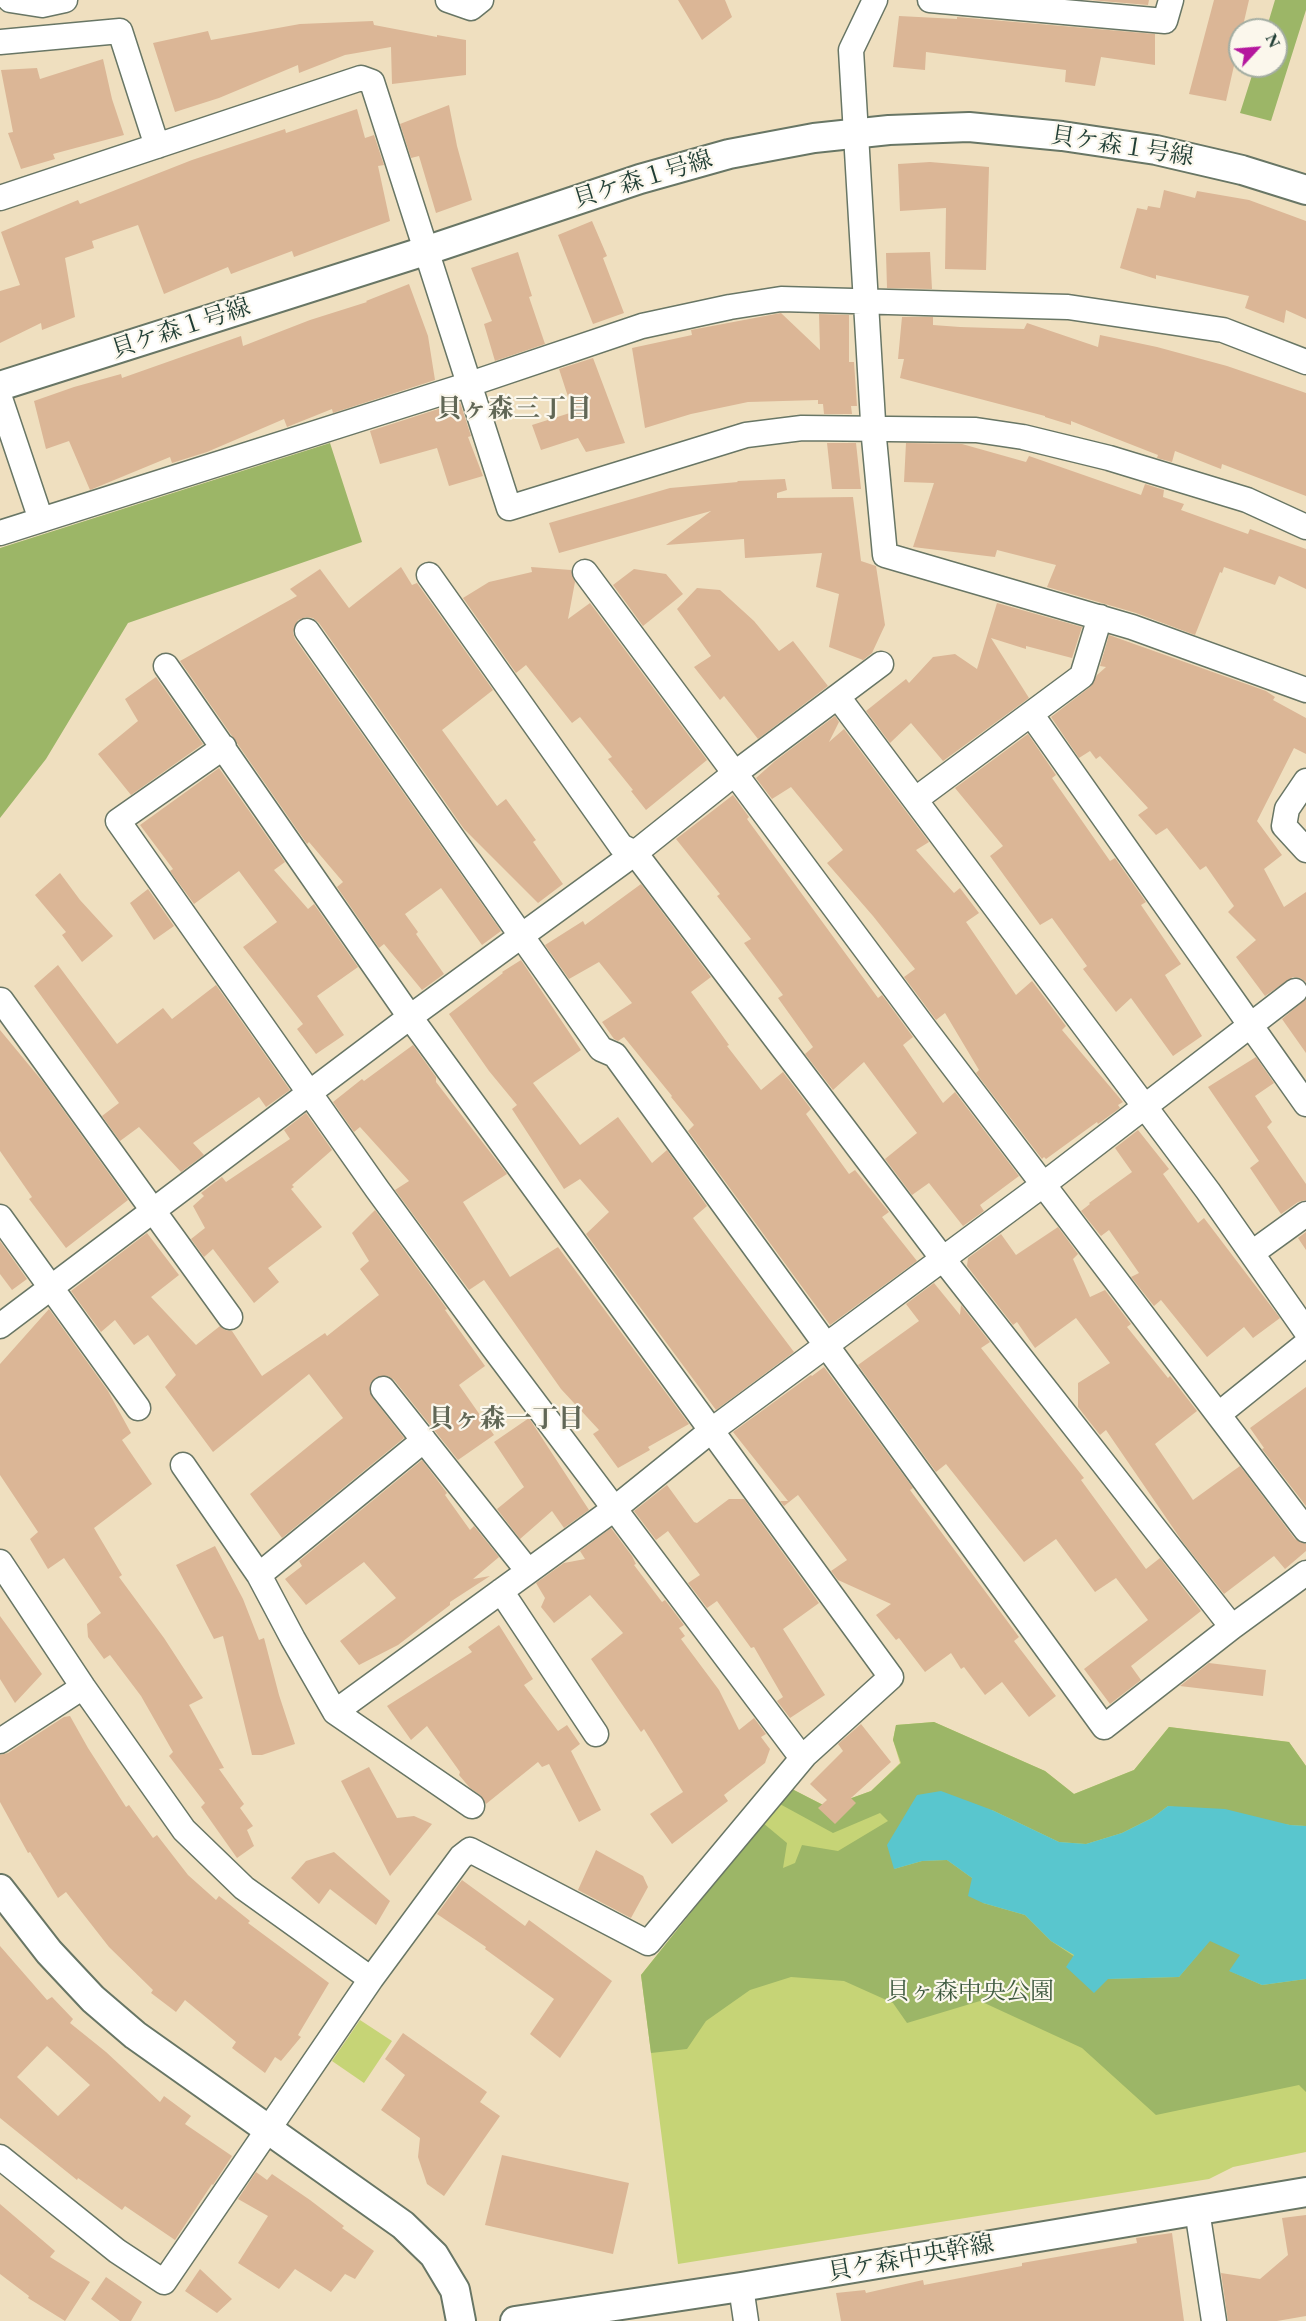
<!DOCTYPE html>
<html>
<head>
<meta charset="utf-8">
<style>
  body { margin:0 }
  #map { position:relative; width:1306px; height:2321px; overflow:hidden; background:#efdfbf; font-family:"EB Garamond",serif }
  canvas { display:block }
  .north { position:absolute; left:1228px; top:18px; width:60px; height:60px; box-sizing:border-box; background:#fbf7ec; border:2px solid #a3ada2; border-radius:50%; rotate:64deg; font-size:16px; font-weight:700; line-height:24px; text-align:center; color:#1f3d34 }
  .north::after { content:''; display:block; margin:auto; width:21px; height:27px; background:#b5179e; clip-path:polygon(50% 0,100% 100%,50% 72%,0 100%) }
</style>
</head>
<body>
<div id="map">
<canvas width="1306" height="2321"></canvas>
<div class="north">N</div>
</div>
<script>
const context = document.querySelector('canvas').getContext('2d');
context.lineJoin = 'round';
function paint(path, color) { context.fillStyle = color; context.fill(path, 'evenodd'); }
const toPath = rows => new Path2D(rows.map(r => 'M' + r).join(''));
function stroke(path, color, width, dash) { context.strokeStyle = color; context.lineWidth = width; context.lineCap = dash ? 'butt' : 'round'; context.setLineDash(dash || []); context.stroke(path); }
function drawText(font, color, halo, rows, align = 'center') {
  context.font = font + ' "EB Garamond","Noto Serif JP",serif'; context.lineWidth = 4.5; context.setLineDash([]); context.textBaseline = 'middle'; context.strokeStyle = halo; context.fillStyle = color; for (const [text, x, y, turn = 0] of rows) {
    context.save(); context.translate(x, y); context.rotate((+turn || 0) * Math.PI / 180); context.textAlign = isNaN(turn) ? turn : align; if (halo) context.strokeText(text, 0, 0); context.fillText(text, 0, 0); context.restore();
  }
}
paint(toPath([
  [934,1722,1045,1771,1074,1794,1134,1770,1169,1727,1289,1742,1306,1766,1306,2152,1233,2167,1209,2179,678,2264,641,1975,790,1788,827,1807,871,1791,900,1763,893,1740,896,1725],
  [360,2020,392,2041,364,2083,332,2061]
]), '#c6d476');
paint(toPath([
  [1275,0,1306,0,1306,10,1271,121,1240,113,1255,66,1276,66,1276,30,1266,30],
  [330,443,362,542,128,623,46,759,0,818,0,548],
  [934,1722,1045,1771,1074,1794,1134,1770,1169,1727,1289,1742,1306,1766,1306,1826,1290,1825,1168,1806,1152,1818,1122,1833,1086,1844,1059,1842,992,1810,894,1869,922,1861,947,1860,972,1878,983,1903,1025,1915,1051,1941,1108,1979,1179,1977,1210,1940,1241,1955,1230,1971,1262,1985,1306,1979,1306,2092,1299,2085,1156,2115,1082,2048,980,2001,907,2023,893,2003,844,1981,791,1977,750,1990,706,2021,687,2049,651,2053,641,1975,763,1823,787,1843,783,1868,795,1863,802,1845,838,1851,888,1821,880,1813,833,1833,778,1803,790,1788,827,1807,871,1791,901,1763,893,1740,896,1725]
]), '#9cb667');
paint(toPath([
  [941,1791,992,1810,1059,1842,1086,1844,1122,1833,1152,1818,1168,1806,1225,1809,1290,1825,1306,1826,1306,1979,1262,1985,1229,1971,1240,1955,1210,1941,1179,1977,1108,1979,1094,1993,1066,1967,1074,1955,1051,1941,1025,1915,983,1903,968,1896,972,1878,947,1860,922,1861,894,1869,887,1845,917,1795]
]), '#59c6ce');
paint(toPath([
  [678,0,725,0,732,17,702,40],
  [1090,0,1149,0,1148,5],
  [1214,0,1249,0,1242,30,1240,30,1240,39,1226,101,1189,94],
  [899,16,957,19,957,17,1155,34,1155,65,1101,57,1095,86,1065,82,1066,70,926,52,925,70,893,67],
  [373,21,374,25,437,37,437,35,466,40,466,75,392,84,391,47,345,55,299,73,298,65,219,98,175,112,153,43,208,31,211,40,300,24],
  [103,59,112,99,124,135,53,154,55,159,21,169,8,133,13,132,1,70,37,68,40,79],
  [449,105,457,146,472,200,436,213,419,156,411,158,400,124],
  [357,109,365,138,374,135,384,165,378,166,390,221,294,257,292,251,231,274,228,267,164,294,138,225,92,241,94,248,65,258,75,317,42,330,41,323,0,343,0,291,20,285,1,232,78,200,80,204,192,160,285,129,286,133],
  [930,162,989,167,986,270,945,269,946,208,900,211,898,164],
  [1164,190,1195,198,1197,191,1249,200,1306,221,1306,319,1286,310,1284,323,1245,308,1249,296,1156,275,1156,279,1120,268,1137,208,1147,210,1148,206,1160,208],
  [592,221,607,256,603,258,624,313,593,324,558,235],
  [518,252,532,296,529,297,545,344,495,361,484,324,492,321,471,268],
  [930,252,932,289,887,288,886,253],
  [409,284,428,336,435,380,333,413,332,409,287,427,284,419,207,452,172,463,170,457,90,490,69,441,46,449,34,401,74,387,121,374,122,378,241,336,243,346,310,320,367,302,366,301],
  [781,313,820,350,819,314,849,315,849,362,854,362,857,406,851,406,852,414,824,414,823,404,818,404,818,400,748,402,691,414,645,428,632,348,692,335,691,330],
  [902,317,933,317,933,325,960,327,1024,329,1027,323,1098,347,1100,335,1157,347,1227,366,1306,393,1306,496,1222,464,1221,469,1175,451,1172,462,1157,458,1158,455,1071,421,1071,425,1045,417,1045,416,900,378,904,359,898,359],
  [593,358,625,443,586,452,578,438,541,450,532,425,573,412,559,369],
  [460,402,471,436,468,437,483,476,449,486,437,448,380,464,370,431],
  [827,443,856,443,861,489,832,489],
  [906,443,962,444,1026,462,1029,456,1141,495,1145,484,1164,490,1163,497,1184,504,1181,510,1248,534,1250,529,1306,549,1306,589,1279,576,1275,585,1224,567,1222,573,1220,572,1195,635,1136,613,1047,587,1056,565,997,550,995,557,913,547,934,483,904,482],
  [785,479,787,490,777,493,777,498,853,497,861,561,876,566,885,625,872,653,863,660,829,647,839,594,816,587,822,553,745,558,744,539,666,545,711,511,559,553,549,523,670,488,738,482,737,481],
  [401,567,412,585,417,583,493,690,442,730,497,806,506,799,536,840,533,842,563,884,538,903,464,829,319,623,313,618,306,617,298,620,293,632,295,639,501,931,482,945,441,888,405,914,418,932,416,934,444,974,422,990,384,944,379,948,337,887,343,882,309,842,307,844,180,661,297,596,290,589,320,569,349,608],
  [531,567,571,570,575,582,568,619,590,603,707,760,646,810,631,791,633,790,608,759,612,757,580,717,572,723,526,665,516,673,463,598,489,582,532,572],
  [634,569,666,574,683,594,643,626,613,585],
  [697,588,720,590,754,621,779,651,793,641,828,686,758,739,724,696,720,700,694,667,711,656,677,609],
  [997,603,1082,627,1072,658,1026,646,1026,649,991,638,1029,698,943,761,911,723,890,743,866,711,906,679,909,683,933,657,955,654,977,669],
  [1109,635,1266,691,1275,697,1273,700,1306,718,1306,754,1294,748,1257,821,1282,855,1264,869,1284,907,1306,892,1306,982,1300,978,1293,977,1265,996,1236,957,1256,940,1228,912,1234,906,1206,866,1200,870,1167,828,1156,835,1138,815,1148,808,1100,756,1096,759,1090,751,1079,758,1051,717,1090,687,1097,675,1106,667,1100,666],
  [156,677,203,744,131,795,98,754,138,721,125,699],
  [835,716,839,722,829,742,844,729,929,842,916,850,954,893,960,888,979,913,966,922,1016,995,1032,981,1066,1026,1062,1030,1123,1102,1118,1105,1120,1108,1098,1124,1097,1122,1046,1159,1044,1157,1042,1159,976,1073,979,1070,945,1013,936,1020,904,977,915,969,873,916,827,863,843,850,791,787,772,799,756,778,775,761],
  [1028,734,1056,775,1052,778,1110,861,1115,858,1146,902,1141,905,1181,964,1165,975,1202,1036,1173,1056,1131,998,1116,1012,1083,969,1087,966,1052,918,1040,925,990,856,1003,846,955,788],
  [219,768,285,862,274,870,308,909,314,904,358,967,317,996,344,1035,316,1054,297,1029,303,1024,243,947,277,922,239,871,194,904,170,871,173,869,140,825],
  [733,795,749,817,747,819,878,998,882,995,913,1037,903,1045,943,1103,955,1092,1019,1176,980,1205,984,1211,963,1226,929,1183,912,1195,885,1159,917,1133,864,1062,833,1090,805,1054,813,1047,778,998,783,995,744,943,751,939,717,896,720,894,676,839],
  [60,873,80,900,113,936,82,962,62,935,66,932,35,895],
  [641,884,711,977,691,992,729,1045,727,1046,761,1090,783,1072,811,1109,806,1114,849,1174,855,1170,889,1212,882,1217,917,1261,830,1325,688,1131,694,1125,671,1097,672,1096,624,1037,618,1041,614,1039,602,1022,632,1003,599,962,569,979,545,945,583,921,585,925],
  [148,889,174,926,154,940,130,903],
  [521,960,581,1050,533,1083,580,1145,618,1117,652,1163,667,1150,707,1206,693,1218,794,1352,716,1410,586,1234,609,1212,580,1179,564,1189,512,1109,517,1105,489,1071,449,1014,503,973,502,972],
  [58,965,117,1044,163,1008,172,1019,216,985,290,1090,266,1107,259,1097,193,1143,204,1155,181,1172,139,1127,120,1141,102,1116,119,1103,34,986],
  [1306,999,1306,1053,1282,1019],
  [0,1030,43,1082,128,1200,66,1248,29,1199,32,1197,0,1151],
  [413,1045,436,1077,436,1082,507,1174,463,1202,510,1277,558,1247,689,1424,648,1447,650,1450,618,1468,593,1434,599,1430,561,1389,484,1280,469,1290,395,1190,409,1181,360,1127,354,1132,333,1102,362,1079,364,1081],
  [1256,1057,1274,1083,1255,1096,1272,1122,1267,1127,1306,1184,1306,1200,1298,1202,1281,1214,1250,1168,1259,1161,1208,1087],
  [306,1113,332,1150,292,1185,294,1187,291,1189,322,1227,268,1268,279,1282,254,1303,213,1249,204,1257,191,1239,205,1228,193,1206,204,1196,201,1193,222,1177,226,1182,290,1139,284,1130],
  [1138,1130,1169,1169,1163,1174,1198,1223,1204,1218,1280,1318,1253,1338,1244,1327,1207,1357,1161,1300,1154,1306,1131,1277,1139,1273,1109,1230,1101,1236,1081,1211,1090,1204,1089,1203,1132,1172,1115,1148],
  [375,1210,447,1309,445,1310,485,1366,459,1385,494,1435,458,1460,394,1380,388,1376,375,1378,370,1384,372,1397,404,1438,282,1538,250,1494,343,1418,309,1374,213,1452,165,1387,176,1375,148,1335,134,1345,115,1320,101,1332,71,1291,147,1233,179,1275,151,1297,196,1345,220,1326,225,1330,232,1331,262,1376,325,1333,327,1336,379,1295,360,1269,369,1261,352,1233],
  [1058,1227,1078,1254,1073,1259,1090,1297,1105,1290,1131,1324,1127,1327,1168,1378,1170,1376,1197,1411,1155,1444,1193,1500,1240,1466,1295,1539,1306,1544,1306,1551,1285,1569,1274,1556,1224,1594,1182,1541,1106,1430,1100,1435,1078,1407,1078,1383,1110,1363,1076,1318,1035,1348,1017,1322,1013,1325,967,1266,968,1258,1001,1234,1016,1255],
  [1306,1232,1306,1250,1298,1238],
  [0,1241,27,1279,12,1290,0,1274],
  [934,1283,960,1315,961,1305,990,1342,981,1348,1084,1478,1081,1480,1146,1569,1160,1558,1201,1611,1131,1666,1141,1680,1110,1704,1084,1669,1148,1620,1116,1578,1095,1592,1056,1539,1024,1562,946,1464,936,1472,858,1365,919,1321,906,1304],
  [49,1309,108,1391,131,1433,122,1440,152,1484,94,1528,122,1575,119,1577,164,1638,203,1698,189,1705,224,1768,219,1769,244,1804,240,1808,253,1826,247,1830,254,1846,237,1858,201,1807,205,1803,169,1756,173,1752,141,1696,110,1655,104,1659,88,1637,87,1624,101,1613,64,1558,48,1569,30,1539,38,1532,0,1475,0,1364],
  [824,1367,913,1488,910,1490,1019,1637,1014,1641,1056,1696,1029,1717,1002,1682,985,1695,964,1667,961,1669,951,1653,925,1672,899,1638,896,1640,876,1615,891,1604,838,1580,831,1571,847,1560,798,1495,784,1506,780,1501,788,1501,733,1432,811,1375,812,1376],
  [1306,1387,1306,1506,1262,1449,1264,1448,1250,1428],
  [529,1418,589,1510,564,1528,552,1511,520,1539,497,1509,524,1487,494,1442],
  [422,1460,447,1493,445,1495,470,1530,474,1526,499,1557,473,1579,490,1576,450,1602,450,1605,398,1645,359,1665,340,1641,396,1598,364,1562,306,1605,285,1579,302,1566,299,1561],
  [667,1485,694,1522,697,1523,729,1499,744,1499,819,1603,783,1629,825,1695,790,1718,777,1701,783,1697,754,1647,751,1648,717,1601,707,1608,688,1583,700,1575,668,1531,656,1540,634,1511],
  [611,1528,632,1556,636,1564,634,1565,662,1602,665,1600,684,1625,679,1628,685,1636,681,1639,719,1690,739,1730,754,1718,766,1734,761,1737,770,1749,765,1763,724,1795,728,1801,672,1844,650,1814,683,1792,644,1729,641,1732,591,1659,623,1633,590,1595,554,1623,541,1607,545,1598,536,1583,564,1563,585,1559,580,1551],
  [215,1546,243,1599,259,1640,264,1638,279,1695,295,1744,262,1755,252,1755,223,1636,214,1639,176,1565],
  [0,1616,42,1674,15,1703,0,1679],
  [499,1625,533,1679,524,1685,558,1731,567,1725,580,1744,571,1751,601,1810,579,1822,549,1764,542,1767,538,1762,486,1804,480,1795,470,1788,459,1775,460,1772,427,1726,411,1740,387,1706,472,1652,468,1647],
  [1209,1663,1266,1670,1263,1696,1180,1686],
  [70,1716,88,1748,126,1807,129,1805,153,1838,157,1835,188,1875,216,1900,219,1896,250,1921,248,1923,329,1983,298,2035,301,2037,281,2061,275,2057,265,2073,232,2048,236,2042,185,2000,176,2012,151,1993,153,1990,109,1947,66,1892,58,1898,30,1852,28,1853,0,1802,0,1755,8,1753,64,1717],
  [861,1724,891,1762,851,1798,856,1803,835,1824,818,1808,827,1800,810,1784,843,1751,838,1744],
  [369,1767,397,1818,414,1816,432,1824,390,1876,341,1781],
  [596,1850,643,1876,648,1887,631,1918,578,1890],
  [334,1852,390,1901,376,1925,330,1889,319,1904,291,1878,306,1861],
  [462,1880,525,1926,529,1920,612,1981,560,2058,530,2034,554,1999,485,1949,486,1947,437,1914],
  [0,1946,47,2000,52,1997,73,2019,70,2023,106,2052,160,2102,164,2096,191,2116,185,2124,232,2156,213,2185,212,2184,175,2240,125,2206,122,2210,78,2178,77,2180,0,2118],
  [47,2046,90,2085,58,2116,17,2077],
  [403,2033,487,2092,480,2102,500,2116,444,2196,427,2184,418,2157,420,2138,381,2110,405,2075,385,2059],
  [502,2155,629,2183,613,2254,485,2225],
  [256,2172,267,2180,272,2174,310,2200,344,2226,342,2228,374,2251,355,2279,345,2274,331,2292,295,2269,279,2289,238,2263,268,2216,238,2199],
  [0,2204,55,2251,50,2257,90,2282,65,2321,28,2298,29,2296,0,2274],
  [1306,2215,1306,2316,1277,2321,1228,2321,1221,2273,1260,2279,1288,2255,1282,2218],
  [1172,2233,1184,2321,841,2321,836,2293,865,2290,866,2293,923,2280,924,2285,1022,2266,1022,2263,1137,2243,1136,2238],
  [200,2269,232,2299,217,2313,185,2291],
  [106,2277,142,2302,131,2321,120,2321,91,2299]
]), '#dbb696');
const minor = toPath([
  [10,0,42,5,65,0],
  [448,0,471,8,481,0],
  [875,0,851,50,874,438,885,555,1132,627,1306,690],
  [930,0,1165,21,1171,0],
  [0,42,120,31,157,146],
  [0,198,361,78,372,82,509,508,746,435,802,428,976,430,1023,437,1109,458,1247,500,1306,527],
  [0,398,41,520],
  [0,533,470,384,642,326,730,307,781,299,1068,307,1223,330,1306,362],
  [585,572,925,1029,1306,1530],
  [429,575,621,846,635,853,943,1259,1232,1627],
  [307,631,601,1049,615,1055,1104,1727,1232,1627,1306,1573],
  [166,666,410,1017,891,1677,805,1755,648,1943,470,1850,461,1857,371,1979],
  [838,697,1208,1191,1306,1331],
  [1031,714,1306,1104],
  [224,747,118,821,377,1189,492,1346,802,1758],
  [1306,781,1287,809,1284,826,1306,850],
  [916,799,1082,676,1100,617],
  [1,1000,230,1317],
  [0,1217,138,1408],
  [1252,1253,1306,1214],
  [0,1326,410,1017,635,853,734,774,881,664],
  [383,1389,528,1571],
  [1219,1414,1306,1344],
  [183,1465,259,1575,293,1639,335,1712],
  [0,1562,83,1687,184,1830,244,1888,371,1979,164,2282,117,2251,0,2157],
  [259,1575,424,1440],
  [501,1591,596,1734],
  [0,1741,83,1687],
  [472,1806,335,1712,614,1509,712,1430,1044,1184,1295,991],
  [1197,2210,1214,2321],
  [741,2287,746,2321]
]);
const tertiary = toPath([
  [0,386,425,251,640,179,729,154,814,138,889,130,969,127,1062,136,1156,150,1242,170,1306,190],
  [0,1889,49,1952,93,1999,135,2035,403,2225,434,2255,455,2290,461,2321],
  [515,2321,741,2287,1306,2192]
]);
stroke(minor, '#687665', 27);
stroke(tertiary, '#687665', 32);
stroke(minor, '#fff', 24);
stroke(tertiary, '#fff', 28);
drawText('24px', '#1f3d34', '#fbf7ec', [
  ["貝ケ森１号線",1122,147,9],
  ["貝ケ森１号線",643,180,-17],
  ["貝ケ森１号線",181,329,-18],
  ["貝ケ森中央幹線",911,2259,-10]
]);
drawText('24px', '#405b41', '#fbf7ec', [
  ["貝ヶ森中央公園",970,1992]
]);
drawText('bold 26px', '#616756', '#fbf7ec', [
  ["貝ヶ森三丁目",514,410],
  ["貝ヶ森一丁目",506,1420]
]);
</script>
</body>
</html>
